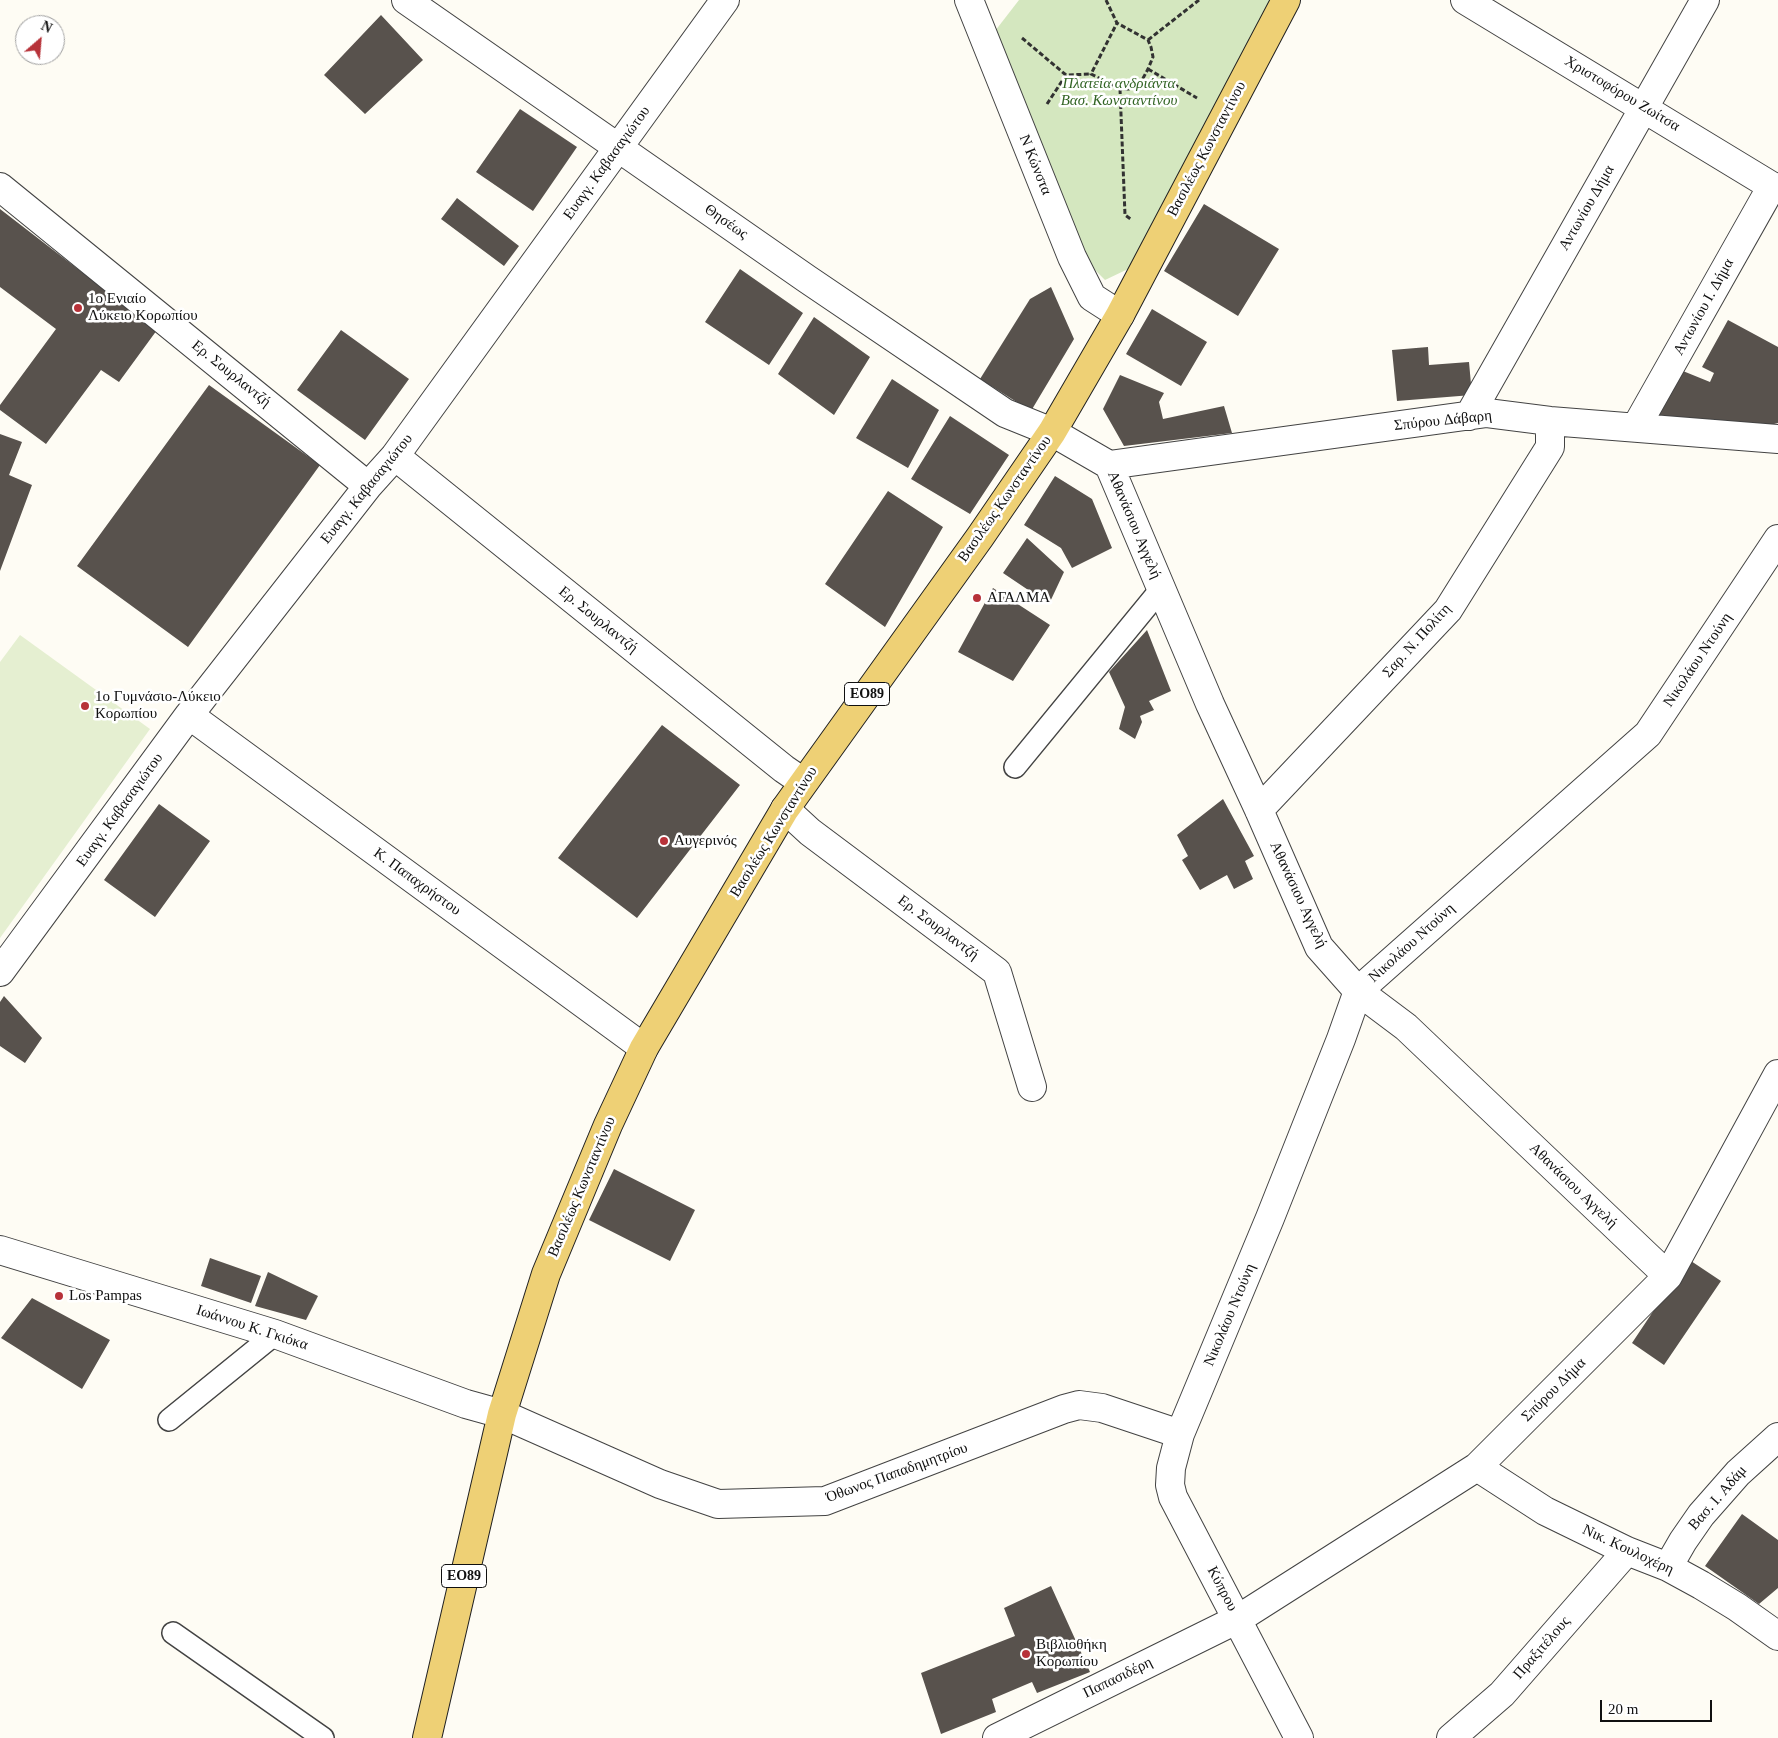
<!DOCTYPE html>
<html>
<head>
<meta charset="utf-8">
<style>
  body { margin:0 }
  #map { position:relative; width:1778px; height:1738px; overflow:hidden; background:#fefcf4; font-family:"Times New Roman",serif }
  canvas { display:block }
  .north { position:absolute; left:15px; top:15px; width:50px; height:50px; box-sizing:border-box; background:#fff; border:1px solid #9f9f9f; border-radius:50%; rotate:27deg; font-size:14px; font-weight:700; line-height:20px; text-align:center; color:#101010 }
  .north::after { content:''; display:block; margin:auto; width:18px; height:22px; background:#b73239; clip-path:polygon(50% 0,100% 100%,50% 72%,0 100%) }
  .scale { position:absolute; left:1600px; top:1700px; width:112px; height:22px; box-sizing:border-box; border:2px solid #101010; border-top:0; padding-left:6px; font-size:15px; line-height:18px; white-space:nowrap; color:#101010; -webkit-text-stroke:4px #fff; paint-order:stroke }
</style>
</head>
<body>
<div id="map">
<canvas width="1778" height="1738"></canvas>
<div class="north">N</div>
<div class="scale">20 m</div>
</div>
<script>
const context = document.querySelector('canvas').getContext('2d');
context.lineJoin = 'round';
function paint(path, color) { context.fillStyle = color; context.fill(path, 'evenodd'); }
const toPath = rows => new Path2D(rows.map(r => 'M' + r).join(''));
function stroke(path, color, width, dash) { context.strokeStyle = color; context.lineWidth = width; context.lineCap = dash ? 'butt' : 'round'; context.setLineDash(dash || []); context.stroke(path); }
function drawText(font, color, halo, rows, align = 'center') {
  context.font = font + ' "Times New Roman",serif'; context.lineWidth = 5; context.setLineDash([]); context.textBaseline = 'middle'; context.strokeStyle = halo; context.fillStyle = color; for (const [text, x, y, turn = 0] of rows) {
    context.save(); context.translate(x, y); context.rotate((+turn || 0) * Math.PI / 180); context.textAlign = isNaN(turn) ? turn : align; if (halo) context.strokeText(text, 0, 0); context.fillText(text, 0, 0); context.restore();
  }
}
paint(toPath([
  [1019,0,1271,0,1128,269,1105,280,1085,260,995,31]
]), '#d4e7bf');
paint(toPath([
  [20,635,150,729,0,938,0,662]
]), '#e5efd1');
paint(toPath([
  [381,15,423,60,365,114,324,75],
  [520,109,577,147,533,211,476,172],
  [457,198,519,246,504,266,441,219],
  [1204,204,1279,249,1238,316,1164,271],
  [0,209,157,330,119,382,101,370,46,444,0,410,0,405,56,329,0,287],
  [740,269,803,313,769,365,705,322],
  [1051,287,1074,339,1031,411,980,379,1030,299],
  [1152,309,1207,342,1181,386,1126,354],
  [814,317,870,357,834,415,778,374],
  [1728,320,1778,347,1778,423,1770,425,1652,418,1678,369,1710,382,1714,373,1702,367],
  [341,330,409,379,365,440,297,390],
  [1428,347,1429,365,1469,362,1472,395,1397,401,1392,350],
  [1120,375,1164,393,1159,402,1163,419,1224,406,1232,433,1124,446,1103,409],
  [892,379,939,410,908,468,856,438],
  [209,385,320,465,188,647,77,566],
  [950,416,1009,455,970,514,911,479],
  [0,434,22,442,9,475,32,485,0,571],
  [1055,476,1092,499,1112,548,1072,568,1061,548,1024,525],
  [888,491,943,527,885,627,825,584],
  [1027,538,1064,572,1049,604,1003,573],
  [993,588,1050,625,1013,681,958,652],
  [1147,630,1171,691,1149,701,1154,710,1140,716,1142,722,1135,739,1119,729,1125,707,1109,672],
  [662,725,740,785,637,918,558,858],
  [1223,799,1254,856,1245,861,1253,879,1234,889,1227,875,1200,890,1182,860,1188,856,1177,835],
  [159,804,210,841,155,917,104,880],
  [4,996,42,1038,25,1063,0,1046,0,1002],
  [614,1169,695,1210,670,1261,589,1220],
  [210,1258,261,1276,251,1303,201,1286],
  [1688,1259,1721,1281,1664,1365,1632,1343],
  [268,1272,318,1296,306,1320,255,1306],
  [32,1298,110,1340,82,1389,1,1338],
  [1742,1514,1778,1540,1778,1588,1759,1604,1705,1566],
  [1051,1586,1090,1672,1037,1693,1032,1682,992,1699,996,1712,941,1734,921,1673,1015,1636,1004,1608]
]), '#58524d');
const service = toPath([
  [1015,767,1161,589],
  [169,1420,275,1334],
  [173,1633,323,1738]
]);
const pedestrian = toPath([
  [997,1738,1238,1619]
]);
const minor = toPath([
  [406,0,807,279,1005,413,1052,432,1109,465,1210,704,1259,810,1319,947,1358,991,1406,1027,1668,1276],
  [969,0,1072,257,1092,297,1120,315],
  [1465,0,1778,190],
  [0,187,368,486],
  [1469,416,1705,0],
  [1636,427,1772,186],
  [395,456,784,769,803,782],
  [1109,465,1487,413,1550,421,1778,439],
  [189,715,644,1048],
  [785,809,810,832,997,972,1032,1087],
  [1259,810,1448,610,1550,447,1550,421],
  [0,972,189,715,368,486,395,456,725,0],
  [0,1250,275,1334,466,1404,502,1414,660,1484,718,1504,825,1501,1064,1409,1079,1405,1102,1408,1180,1434],
  [1477,1467,1545,1511,1627,1551,1668,1567,1701,1585,1737,1607,1778,1636],
  [1668,1567,1683,1541,1701,1515,1738,1473,1778,1437],
  [1238,1619,1477,1467,1668,1276,1778,1074],
  [1299,1738,1173,1497,1170,1485,1171,1468,1180,1434,1270,1218,1341,1039,1358,991,1648,734,1778,539],
  [1451,1738,1502,1694,1627,1551]
]);
const primary = toPath([
  [427,1738,502,1414,546,1274,608,1125,644,1048,785,809,980,537,1052,432,1120,315,1286,0]
]);
stroke(service, '#434343', 24);
stroke(pedestrian, '#434343', 30);
stroke(minor, '#434343', 30);
stroke(primary, '#212121', 30);
stroke(toPath([
  [1106,0,1117,23,1148,40,1151,47,1153,57,1148,69,1141,82,1131,89,1120,89,1091,74,1117,23],
  [1022,38,1066,75],
  [1148,40,1199,0],
  [1148,69,1197,98],
  [1120,89,1125,215,1132,220],
  [1047,104,1066,75,1091,74]
]), '#323232', 3, [5, 2.5]);
stroke(service, '#fff', 21);
stroke(pedestrian, '#fff', 28);
stroke(minor, '#fff', 28);
stroke(primary, '#eed075', 28);
for (const [x, y, r, color] of [
  [78,308,5,"#b73239"],
  [977,598,5,"#b73239"],
  [85,706,5,"#b73239"],
  [664,841,5,"#b73239"],
  [59,1296,5,"#b73239"],
  [1026,1654,5,"#b73239"]
]) { const dot = new Path2D(); dot.arc(x, y, r, 0, 2 * Math.PI); context.fillStyle = color; context.fill(dot); stroke(dot, '#fff', 2); }
for (const [x, y, w] of [
  [867,694,45],
  [464,1576,45]
]) { const box = new Path2D(); box.roundRect(x - w / 2, y - 11.5, w, 23, 4); context.fillStyle = '#fff'; context.fill(box); stroke(box, '#101010', 1); }
drawText('bold 14px', '#101010', null, [
  ["ΕΟ89",867,694],
  ["ΕΟ89",464,1576]
]);
drawText('italic 15px', '#326424', '#fff', [
  ["Πλατεία ανδριάντα",1119,84],
  ["Βασ. Κωνσταντίνου",1119,101]
]);
drawText('15px', '#101010', '#fff', [
  ["Χριστοφόρου Ζωίτσα",1622,94,31],
  ["Βασιλέως Κωνσταντίνου",1207,149,-62],
  ["Ευαγγ. Καβασαγιώτου",607,163,-54],
  ["Ν Κώνστα",1035,165,68],
  ["Αντωνίου Δήμα",1587,208,-60],
  ["Θησέως",726,222,35],
  ["Αντωνίου Ι. Δήμα",1704,307,-61],
  ["Ερ. Σουρλαντζή",231,374,39],
  ["Σπύρου Δάβαρη",1443,421,-6],
  ["Ευαγγ. Καβασαγιώτου",367,489,-51],
  ["Βασιλέως Κωνσταντίνου",1005,499,-55],
  ["Αθανάσιου Αγγελή",1134,525,67],
  ["Ερ. Σουρλαντζή",598,620,39],
  ["Σαρ. Ν. Πολίτη",1417,641,-48],
  ["Νικολάου Ντούνη",1698,660,-56],
  ["Ευαγγ. Καβασαγιώτου",120,810,-54],
  ["Βασιλέως Κωνσταντίνου",774,832,-58],
  ["Κ. Παπαχρήστου",417,882,36],
  ["Αθανάσιου Αγγελή",1298,895,65],
  ["Ερ. Σουρλαντζή",938,928,37],
  ["Νικολάου Ντούνη",1412,943,-42],
  ["Αθανάσιου Αγγελή",1573,1186,44],
  ["Βασιλέως Κωνσταντίνου",582,1187,-67],
  ["Νικολάου Ντούνη",1230,1315,-67],
  ["Ιωάννου Κ. Γκιόκα",252,1328,18],
  ["Σπύρου Δήμα",1554,1390,-45],
  ["Όθωνος Παπαδημητρίου",897,1473,-20],
  ["Βασ. Ι. Αδάμ",1718,1498,-49],
  ["Νικ. Κουλοχέρη",1628,1550,25],
  ["Κύπρου",1222,1589,62],
  ["Πραξιτέλους",1542,1648,-49],
  ["Παπασιδέρη",1118,1678,-26]
]);
drawText('15px', '#101010', '#fff', [
  ["1ο Ενιαίο",88,299],
  ["Λύκειο Κορωπίου",88,316],
  ["ΑΓΑΛΜΑ",987,598],
  ["1ο Γυμνάσιο-Λύκειο",95,697],
  ["Κορωπίου",95,714],
  ["Αυγερινός",674,841],
  ["Los Pampas",69,1296],
  ["Βιβλιοθήκη",1036,1645],
  ["Κορωπίου",1036,1662]
], 'left');
</script>
</body>
</html>
